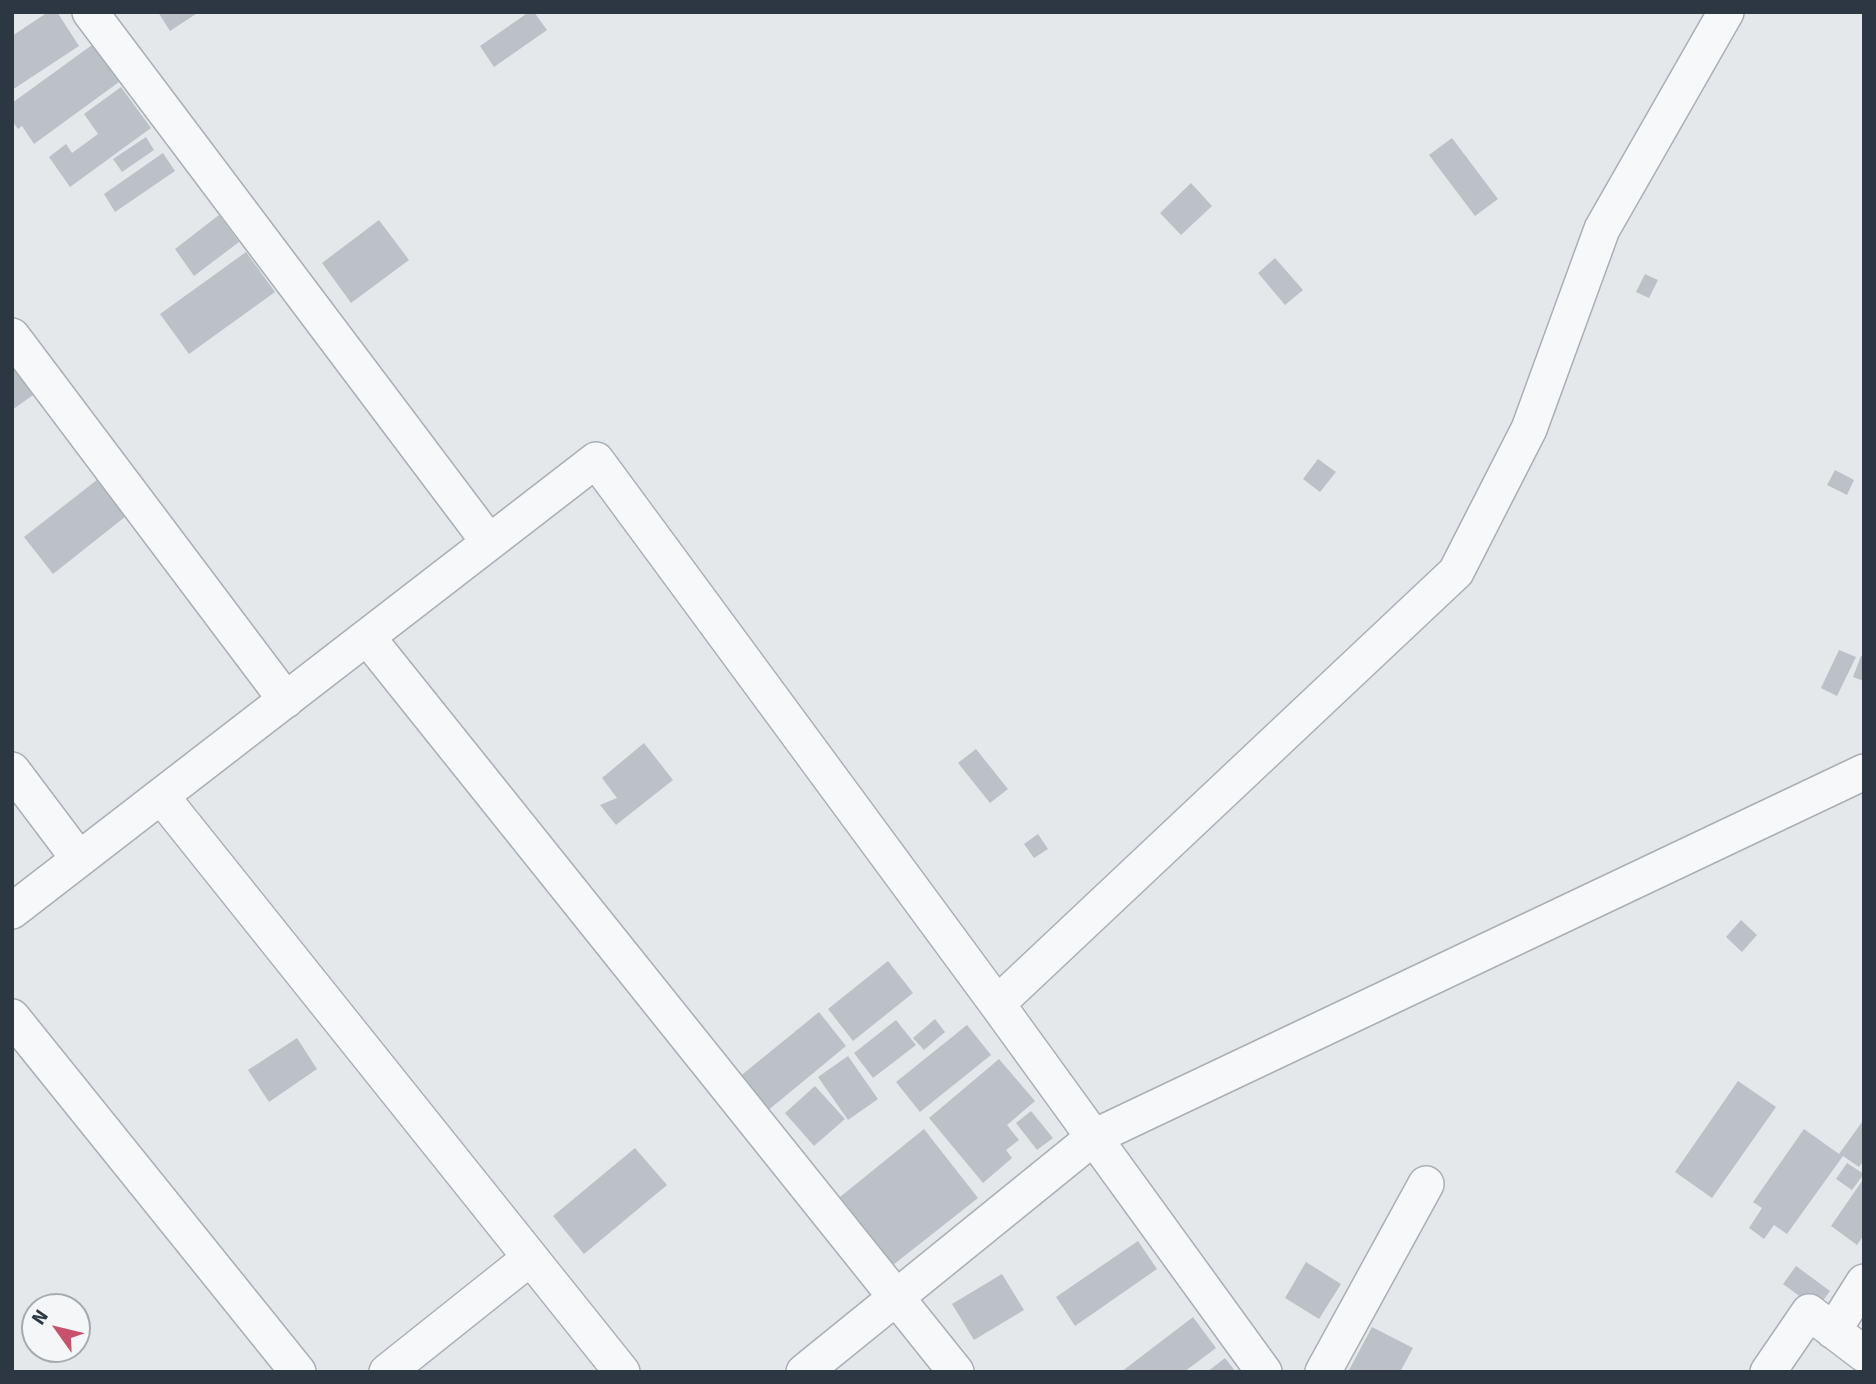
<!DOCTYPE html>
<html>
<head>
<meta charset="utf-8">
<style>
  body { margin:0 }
  #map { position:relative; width:1876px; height:1384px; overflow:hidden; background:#e4e8eb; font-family:Signika,sans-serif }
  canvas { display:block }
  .frame { position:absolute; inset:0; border:14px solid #2d3743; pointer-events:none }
  .north { position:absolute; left:21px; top:1293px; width:70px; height:70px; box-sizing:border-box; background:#f4f6f8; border:2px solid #a4aab0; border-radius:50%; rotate:304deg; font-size:19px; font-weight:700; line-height:28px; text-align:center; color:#2d3743 }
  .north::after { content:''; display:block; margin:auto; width:24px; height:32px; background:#c8526e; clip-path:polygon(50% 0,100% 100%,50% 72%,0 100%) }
</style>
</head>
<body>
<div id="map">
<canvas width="1876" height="1384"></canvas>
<div class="frame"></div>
<div class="north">N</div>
</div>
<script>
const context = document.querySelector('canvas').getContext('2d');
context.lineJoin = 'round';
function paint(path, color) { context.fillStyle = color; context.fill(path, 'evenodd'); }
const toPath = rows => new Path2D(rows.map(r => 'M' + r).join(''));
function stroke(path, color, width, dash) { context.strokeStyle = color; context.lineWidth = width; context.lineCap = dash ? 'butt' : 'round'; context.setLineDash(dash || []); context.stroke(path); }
paint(toPath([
  [48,12,57,12,79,46,12,90,12,36],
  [158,12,199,12,170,31],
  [529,12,534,12,547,30,494,67,480,46],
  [92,45,119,82,34,144,22,126,18,129,12,121,12,103],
  [121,87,151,128,70,187,49,157,66,144,72,153,98,134,84,114],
  [146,137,154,150,122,172,113,159],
  [1452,138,1498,199,1475,216,1429,155],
  [163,153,175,171,115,212,104,194],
  [1191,183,1212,206,1181,235,1160,213],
  [219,215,239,242,194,276,175,249],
  [379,220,409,260,351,303,322,263],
  [246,252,275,292,189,354,160,314],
  [1275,258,1303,290,1285,305,1258,273],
  [1645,274,1658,280,1649,298,1636,292],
  [12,359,43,388,12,410],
  [1318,459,1336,472,1320,492,1303,479],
  [1835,470,1854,480,1847,495,1827,485],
  [107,472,135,509,53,574,24,537],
  [1839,650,1856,657,1837,696,1821,688],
  [1861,656,1864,657,1864,681,1853,677],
  [644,743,673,780,616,825,600,805,617,798,602,778],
  [976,749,1008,789,990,803,958,763],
  [1038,834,1048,849,1034,858,1024,844],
  [1741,920,1757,935,1742,952,1726,937],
  [888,961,913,993,853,1041,828,1009],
  [819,1012,846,1046,766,1112,738,1078],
  [935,1019,945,1032,924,1050,913,1038],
  [896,1020,916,1045,873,1078,854,1053],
  [967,1025,991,1055,920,1112,896,1082],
  [297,1038,317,1069,269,1102,248,1070],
  [848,1056,878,1099,848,1120,818,1077],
  [999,1059,1035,1101,1007,1125,1019,1140,1006,1150,1012,1158,983,1183,929,1118],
  [1738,1081,1776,1107,1712,1198,1675,1172],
  [815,1086,845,1119,814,1146,785,1113],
  [1031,1111,1053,1138,1037,1150,1016,1123],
  [1862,1122,1864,1160,1859,1167,1843,1156,1787,1234,1774,1225,1764,1239,1749,1228,1762,1208,1753,1202,1804,1129,1839,1154],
  [924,1129,978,1198,893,1265,840,1197],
  [635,1148,667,1185,584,1254,553,1216],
  [1847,1163,1864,1174,1852,1190,1836,1179],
  [1864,1178,1864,1235,1857,1245,1831,1226],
  [1138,1241,1157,1269,1075,1326,1056,1297],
  [1306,1262,1341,1284,1319,1319,1285,1298],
  [1796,1266,1830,1291,1817,1309,1783,1284],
  [1002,1274,1024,1310,974,1340,952,1304],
  [1193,1317,1216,1348,1184,1372,1121,1372],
  [1372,1327,1413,1348,1400,1372,1348,1372],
  [1225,1358,1236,1372,1207,1372]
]), '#bcc1c8');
const street = toPath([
  [90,12,489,542],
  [12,336,286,700],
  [367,637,956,1372],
  [12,770,79,859],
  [161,796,622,1372],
  [12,911,596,460,997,1004,1264,1372],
  [997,1004,1456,572,1529,429,1602,229,1726,12],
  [12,1017,298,1372],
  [1833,1331,1864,1282],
  [387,1372,530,1258],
  [804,1372,1094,1137,1864,772],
  [1323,1372,1426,1184],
  [1768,1372,1809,1312,1864,1354]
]);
stroke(street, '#a9afb5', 38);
stroke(street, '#f7f8fa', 35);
</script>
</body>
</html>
